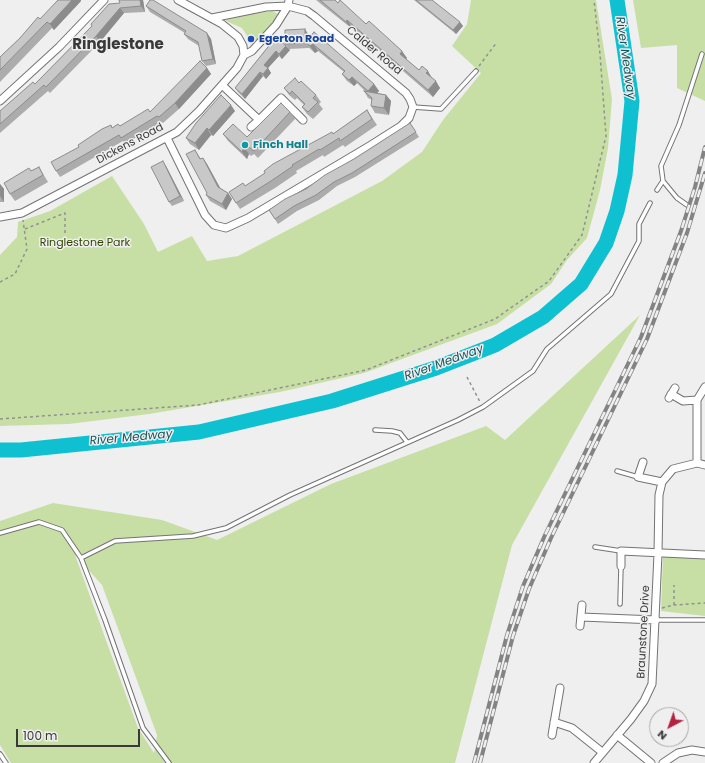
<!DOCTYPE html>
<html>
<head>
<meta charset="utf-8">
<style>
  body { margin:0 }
  #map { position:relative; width:705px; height:763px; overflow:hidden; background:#efeff0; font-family:Poppins,sans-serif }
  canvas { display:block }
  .north { position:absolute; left:649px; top:707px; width:40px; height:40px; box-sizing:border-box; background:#efeff0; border:1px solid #a6a6a7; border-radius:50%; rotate:221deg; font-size:11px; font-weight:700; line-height:16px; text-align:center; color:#393939 }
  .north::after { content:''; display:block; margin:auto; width:14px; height:18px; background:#b4223f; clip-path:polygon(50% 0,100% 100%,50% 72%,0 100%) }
  .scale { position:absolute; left:16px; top:729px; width:124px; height:18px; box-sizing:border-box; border:2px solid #393939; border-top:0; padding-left:5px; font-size:12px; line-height:14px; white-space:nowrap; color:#393939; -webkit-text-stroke:3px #efeff0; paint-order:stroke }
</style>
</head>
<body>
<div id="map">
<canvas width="705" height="763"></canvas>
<div class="north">N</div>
<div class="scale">100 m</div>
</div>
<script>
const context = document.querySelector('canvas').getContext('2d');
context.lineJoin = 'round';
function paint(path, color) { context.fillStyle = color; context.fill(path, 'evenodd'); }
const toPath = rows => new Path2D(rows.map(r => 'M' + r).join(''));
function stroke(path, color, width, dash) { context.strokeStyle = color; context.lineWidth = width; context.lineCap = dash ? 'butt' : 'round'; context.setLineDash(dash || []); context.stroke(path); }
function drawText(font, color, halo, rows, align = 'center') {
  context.font = font + ' Poppins,sans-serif'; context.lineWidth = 3; context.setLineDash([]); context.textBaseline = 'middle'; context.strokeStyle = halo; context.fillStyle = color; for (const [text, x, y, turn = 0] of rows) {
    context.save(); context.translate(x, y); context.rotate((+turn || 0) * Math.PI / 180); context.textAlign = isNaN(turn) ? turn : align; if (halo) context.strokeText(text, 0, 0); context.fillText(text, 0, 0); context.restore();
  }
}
paint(toPath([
  [471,0,596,0,612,99,608,148,600,190,587,238,567,260,551,284,497,324,364,373,280,392,149,414,69,424,0,426,0,255,17,237,18,222,50,211,112,176,144,224,158,252,192,236,207,261,238,256,382,181,422,152,443,120,481,73,452,46,467,24],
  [633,0,705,0,705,101,677,88,677,45,641,48],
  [272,11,278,14,278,18,253,45,242,28,226,21,229,17],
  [640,315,512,545,455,763,11,763,0,745,0,521,53,503,162,520,217,540,331,484,486,426,505,440],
  [75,555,102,585,157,735,154,753,138,728],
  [705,554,705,616,661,611,663,557]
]), '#c7dfa4');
stroke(toPath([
  [0,450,21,450,199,432,332,401,436,368,495,345,543,317,581,284,606,243,617,211,625,175,632,101,617,0]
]), '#0fc1d0', 15);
const lane = toPath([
  [413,107,441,109,476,71],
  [663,181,677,198,687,205],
  [657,190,663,181,661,166,679,125,702,54],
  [375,430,392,431,400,433,407,442],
  [617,471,638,477],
  [0,533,39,522,62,530,81,558,105,620,143,728,169,763],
  [595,547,621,551],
  [81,558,115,541,193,536,226,528,290,495,458,420,483,407,533,371,547,349,611,294,639,241,639,224,650,203],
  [620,604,621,566],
  [656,620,705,620],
  [0,754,6,763]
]);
const street = toPath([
  [212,18,266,7,288,6,276,25,252,51,244,55],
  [222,85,259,120,251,127],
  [0,101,59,47,104,0],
  [259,120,281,98,303,120],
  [167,138,205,215,214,225,226,228,248,218,371,145,401,126,409,118,413,107,410,99,406,93,314,16,307,11,288,6,289,0],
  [0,217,22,213,177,132,199,111,237,68,244,55,243,46,238,37,222,24,178,0],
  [671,394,683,401,697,400],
  [669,398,675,388],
  [643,462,638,477,662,482],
  [697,463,697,400,705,387],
  [621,566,621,551,705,555],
  [581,617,656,620],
  [580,626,582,605],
  [554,722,572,728,602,752],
  [552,735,560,688],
  [617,735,651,763],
  [594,763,631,719,644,701,652,684,658,554,659,495,662,482,673,469,697,463,705,465],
  [663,763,678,753,692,750,705,752]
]);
stroke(lane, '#737374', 5.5);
stroke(street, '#737374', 9);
stroke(toPath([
  [479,66,497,42],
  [25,229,65,213,65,236],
  [0,282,15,274,27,249,23,220],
  [467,377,480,402],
  [0,419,198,405,366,370,495,319,549,281,582,235,606,136,600,54,594,0],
  [674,605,674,585],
  [662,608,674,605,705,603]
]), '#919191', 1.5, [3, 3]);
stroke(lane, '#fff', 3.5);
stroke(street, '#fff', 7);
const rail = toPath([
  [474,763,507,635,523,586,545,535,641,337,681,231,695,187,705,147],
  [480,763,513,636,529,589,551,538,647,339,687,233,705,173]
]);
stroke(rail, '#838383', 4);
stroke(rail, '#efeff0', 2.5, [8]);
paint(toPath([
  [119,0,143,0,145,12,124,13,100,42,50,93,48,91,0,133,0,111,35,84,92,26,91,24,120,3],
  [316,0,335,0,366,24,407,58,406,59,419,70,432,78,440,88,433,97,352,27,351,28],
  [414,0,432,0,463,26,456,34],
  [81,1,54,30,52,28,0,82,0,57,40,19],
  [146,6,207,33,211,39,216,64,206,66,202,61,199,46,188,39,184,34,185,33,150,12],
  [308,34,308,39,374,84,379,91,377,93,386,95,391,101,389,115,375,113,371,106,372,100,368,98,364,91,366,92,357,83,354,86,347,81,342,74,344,72,318,51,315,53,308,47,309,48,289,49,285,44],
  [276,37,290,50,282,59,279,56,268,68,271,73,266,79,263,76,245,99,238,92,235,88],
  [207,68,211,74,179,109,163,123,162,122,125,144,123,141,60,177,56,171,79,147,112,128,120,126,150,112],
  [299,83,316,95,321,102,319,104,323,109,313,119,307,114,302,107,304,105,297,98,295,100,289,95,284,88],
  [367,110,377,125,345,147,343,145,324,157,323,155,296,171,297,173,275,188,240,209,236,203,245,186,333,134],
  [235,111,213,136,211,135,199,150,190,144,186,138],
  [290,112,295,119,258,158,254,154,251,156,249,154,247,159,228,141,223,134,247,137],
  [410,123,419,137,355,177,337,186,319,200,297,211,278,224,269,210,306,189],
  [195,150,201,159,203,158,207,164,220,188,228,193,232,199,226,210,210,201,206,195,207,193],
  [166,166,184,201,172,206,169,202],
  [39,167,48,182,15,201,10,194,31,171],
  [0,184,4,189,4,202,0,202]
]), '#adacac');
paint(toPath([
  [72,0,81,0,81,1,54,30,50,24],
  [140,0,143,0,145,12,141,6],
  [120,8,124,13,100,42,96,36],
  [347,20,352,27,351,28,346,22],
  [460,22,463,26,456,34,453,30],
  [305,29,308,34,308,45,305,42],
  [207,33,211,39,216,64,213,59],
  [313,44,318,51,315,53,310,46],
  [286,46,290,50,282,59,279,54],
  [276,51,279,56,268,68,271,73,266,79,263,74,264,65],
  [402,51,407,58,404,61,400,54],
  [207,68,211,74,179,109,175,103],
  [428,71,432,78,431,79,426,73],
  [260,72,263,76,245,99,242,94],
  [352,77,357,83,354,86,349,80],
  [436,81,440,88,433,97,428,90],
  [374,84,379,91,373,98,368,91],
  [386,95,391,101,389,115,384,108],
  [231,105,235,111,213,136,209,130],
  [207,128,211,135,199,150,195,143],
  [244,147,249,154,247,159,242,152],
  [203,158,207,164,223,193,218,187],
  [163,161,166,166,184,201,180,196],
  [0,184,4,189,4,202,0,196],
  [228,193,232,199,226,210,222,204]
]), '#8d8c8c');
const building = toPath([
  [58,0,72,0,50,24,47,22,0,70,0,57,20,38,38,17,40,19,58,0],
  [119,0,140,0,141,6,120,8,96,36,46,87,44,85,0,124,0,111,33,82,35,84,92,26,91,24,109,4,120,3,119,0],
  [150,0,153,0,207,33,213,59,202,61,198,42,184,34,186,31,146,6,150,0],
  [320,0,335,0,338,3,340,0,366,24,369,21,402,51,400,54,419,70,422,66,428,71,426,73,436,81,428,90,347,20,346,22,320,0],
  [416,0,432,0,460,22,453,30,416,0],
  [305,29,305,43,285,44,285,30,305,29],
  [314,32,374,84,368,91,352,77,349,80,342,74,345,71,313,44,310,46,305,42,314,32],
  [276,37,286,46,279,54,276,51,264,65,268,68,263,74,260,72,242,94,235,88,276,37],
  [200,61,207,68,175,103,159,117,157,116,121,138,119,135,56,171,51,162,79,147,78,145,102,129,111,125,112,128,118,124,120,126,148,109,150,112,200,61],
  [295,78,299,83,301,81,316,95,313,98,318,102,308,112,302,107,305,104,292,91,290,94,284,88,295,78],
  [364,91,386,95,384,108,371,106,372,98,364,91],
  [221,95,231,105,209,130,207,128,195,143,186,138,196,123,221,95],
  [281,103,290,112,254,151,249,147,247,149,244,147,242,152,223,134,233,124,247,137,281,103],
  [367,110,372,119,340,141,339,138,320,150,319,149,292,165,293,166,271,181,236,203,229,192,243,183,245,186,265,173,264,171,273,164,332,132,333,134,367,110],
  [410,123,416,132,352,173,334,182,316,195,294,206,275,219,269,210,285,199,306,189,325,175,354,159,410,123],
  [195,150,200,159,203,158,218,187,228,193,222,204,206,195,207,193,186,154,195,150],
  [163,161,180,196,169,202,151,167,163,161],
  [39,167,43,175,10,194,4,183,29,168,31,171,39,167]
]);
paint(building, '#c9c8c8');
stroke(building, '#8d8c8c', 1);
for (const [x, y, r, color] of [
  [251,39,4,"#1a4fb4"],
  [245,145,4,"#0f9aa8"]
]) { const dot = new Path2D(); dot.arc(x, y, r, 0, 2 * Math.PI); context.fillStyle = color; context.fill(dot); stroke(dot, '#efeff0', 1.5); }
drawText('bold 11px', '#164399', '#efeff0', [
  ["Egerton Road",259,39]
], 'left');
drawText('11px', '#393939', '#efeff0', [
  ["Calder Road",374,51,40],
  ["Dickens Road",130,144,-28],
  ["Braunstone Drive",644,632,-87]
]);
drawText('bold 11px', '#0d838f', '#efeff0', [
  ["Finch Hall",253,145]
], 'left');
drawText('11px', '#324600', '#efeff0', [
  ["Ringlestone Park",85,243]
]);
drawText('italic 12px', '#17555c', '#efeff0', [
  ["River Medway",625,58,82],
  ["River Medway",444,363,-20],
  ["River Medway",131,438,-5]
]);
drawText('bold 15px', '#393939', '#efeff0', [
  ["Ringlestone",118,45]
]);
</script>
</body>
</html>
